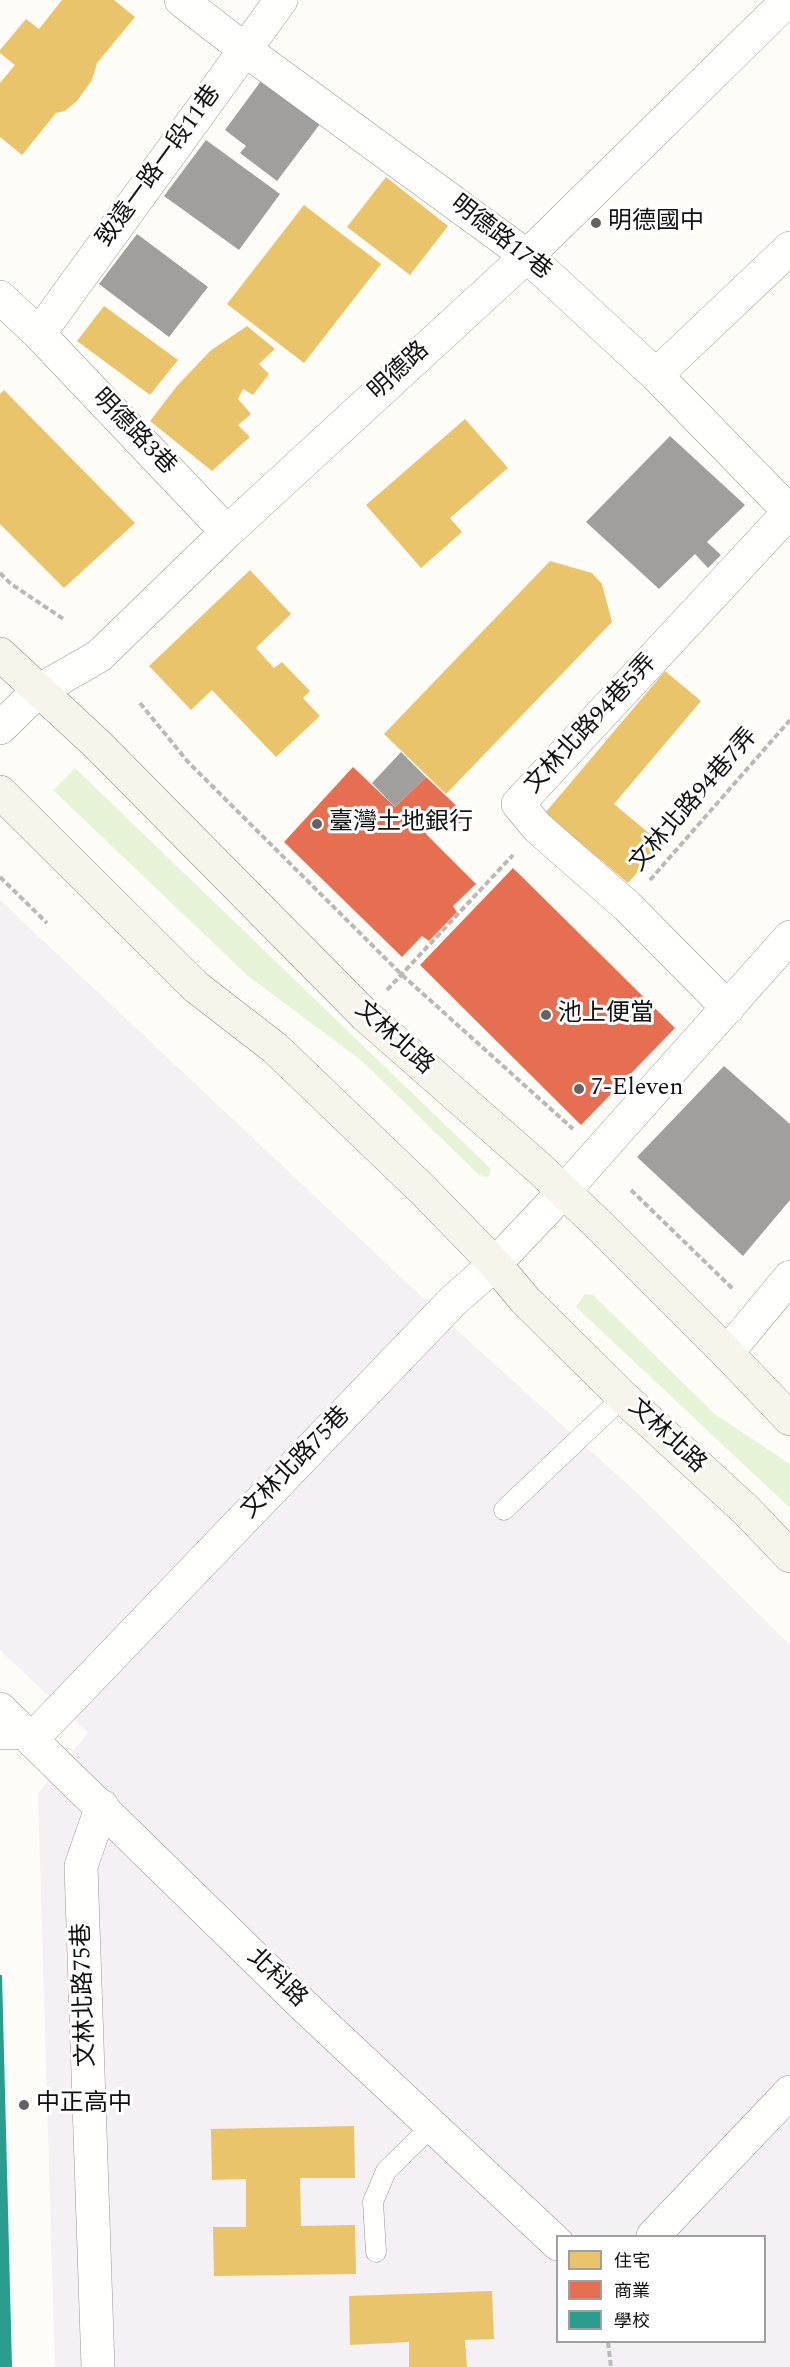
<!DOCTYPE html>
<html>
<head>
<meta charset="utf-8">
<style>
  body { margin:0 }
  #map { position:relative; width:790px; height:2367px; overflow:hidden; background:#fdfcf7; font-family:Spectral,"Noto Sans TC",serif }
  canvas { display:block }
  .legend { position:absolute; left:556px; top:2235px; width:210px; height:108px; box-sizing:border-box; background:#fff; border:2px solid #a0a0a0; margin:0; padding:8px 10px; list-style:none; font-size:18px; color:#111 }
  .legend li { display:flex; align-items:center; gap:12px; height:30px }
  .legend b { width:30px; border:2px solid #a0a0a0 }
</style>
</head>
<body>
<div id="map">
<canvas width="790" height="2367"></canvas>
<ul class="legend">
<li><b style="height:16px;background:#e9c46a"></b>住宅</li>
<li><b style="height:16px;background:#e76f51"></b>商業</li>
<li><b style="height:16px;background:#2a9d8f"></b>學校</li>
</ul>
</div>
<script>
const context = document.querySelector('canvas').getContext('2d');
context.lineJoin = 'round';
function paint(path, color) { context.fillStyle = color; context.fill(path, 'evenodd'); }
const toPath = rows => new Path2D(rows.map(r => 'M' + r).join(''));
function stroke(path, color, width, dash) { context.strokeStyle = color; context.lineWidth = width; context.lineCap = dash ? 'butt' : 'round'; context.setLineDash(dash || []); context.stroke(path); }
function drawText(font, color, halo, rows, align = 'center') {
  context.font = font + ' Spectral,"Noto Sans TC",serif'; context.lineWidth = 6; context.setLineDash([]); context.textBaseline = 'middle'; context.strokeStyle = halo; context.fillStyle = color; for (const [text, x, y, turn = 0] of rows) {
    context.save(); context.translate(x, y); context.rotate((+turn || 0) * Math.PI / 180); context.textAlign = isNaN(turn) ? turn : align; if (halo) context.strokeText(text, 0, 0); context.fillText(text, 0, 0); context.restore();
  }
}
paint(toPath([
  [0,900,458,1331,636,1492,790,1645,790,2367,55,2367,38,1793,88,1733,0,1650],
  [558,2236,764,2236,764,2342,558,2342]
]), '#f5f0f3');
paint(toPath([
  [75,768,490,1168,490,1175,486,1177,479,1175,362,1061,248,976,53,790],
  [585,1294,593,1295,716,1415,790,1464,790,1508,576,1307]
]), '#e7f3d7');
paint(toPath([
  [62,0,114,0,135,17,97,63,92,80,77,101,65,111,56,113,22,155,0,137,0,83,15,65,0,53,0,50,26,19,39,29],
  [386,177,448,226,410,275,347,227],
  [304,205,381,264,304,363,227,304],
  [104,306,178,360,150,395,77,341],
  [247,326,275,349,259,364,269,374,253,395,243,389,238,399,251,414,238,425,250,437,212,471,150,421,177,386,210,351],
  [4,390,135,523,64,588,0,524,0,394],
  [465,419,508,468,450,518,462,532,421,568,366,505],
  [550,561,592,573,602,584,612,622,446,794,384,734],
  [250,570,291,614,256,648,274,668,282,662,310,691,303,698,320,716,276,757,212,690,191,710,149,666],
  [665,671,701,701,614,804,662,844,628,883,545,813],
  [354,2126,355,2178,300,2178,301,2226,355,2225,356,2274,214,2276,213,2227,246,2227,246,2179,212,2180,211,2129],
  [492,2291,494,2339,465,2340,467,2367,409,2367,409,2342,350,2345,349,2296]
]), '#e9c46a');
paint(toPath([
  [353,767,395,807,426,777,464,813,462,822,454,826,449,825,441,817,426,834,476,884,453,906,457,912,429,941,422,936,402,957,284,842],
  [513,868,675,1028,581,1125,420,965]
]), '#e76f51');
paint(toPath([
  [0,1975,2,1975,12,2367,0,2367]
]), '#2a9d8f');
paint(toPath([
  [261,81,320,124,277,181,240,153,246,146,225,130],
  [206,140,280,194,239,250,164,196],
  [137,234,208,287,169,337,99,284],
  [670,436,745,505,707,542,721,555,708,568,695,554,659,589,586,522],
  [401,752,426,777,395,807,372,783],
  [724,1066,790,1124,790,1200,743,1256,637,1157]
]), '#a19f9c');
const lane = toPath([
  [504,1510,623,1397],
  [0,1739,32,1739],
  [376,2252,373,2202,386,2171,431,2127]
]);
const street = toPath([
  [181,0,244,49,527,256,656,375,790,512],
  [0,297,39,334,227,532],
  [39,334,281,0],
  [656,375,790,248],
  [0,728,38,691,99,656,227,532,527,256,788,0],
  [728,1008,627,906,538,828,518,804,790,511],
  [727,1353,790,1277],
  [0,1709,303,2005,558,2244],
  [32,1739,453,1301,495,1264,564,1191,790,937],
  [653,2236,790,2092],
  [98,2367,81,1866,102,1806]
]);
const secondary = toPath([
  [0,654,98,745,365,1015,539,1168,598,1224,727,1353,790,1419],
  [0,792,196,987,275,1048,423,1190,495,1264,525,1300,623,1397,746,1510,790,1556]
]);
stroke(lane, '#979795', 21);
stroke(street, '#979795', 34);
stroke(secondary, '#8e8d8b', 34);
stroke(toPath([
  [0,573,11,584,65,620],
  [140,703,188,762,401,974,573,1129],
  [0,877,47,923],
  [650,880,790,720],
  [387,990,513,855],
  [631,1190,734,1290],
  [608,2342,611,2367]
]), '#b9b9b8', 4, [6, 3]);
stroke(lane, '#fffffe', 20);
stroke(street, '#fffffe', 33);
stroke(secondary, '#f6f4eb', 33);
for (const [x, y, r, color] of [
  [596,223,6,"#646362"],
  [317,824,6,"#646362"],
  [546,1015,6,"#646362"],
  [579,1089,6,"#646362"],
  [24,2105,6,"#646362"]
]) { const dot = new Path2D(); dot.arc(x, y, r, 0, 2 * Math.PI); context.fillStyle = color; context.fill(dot); stroke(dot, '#fff', 2); }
drawText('24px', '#111', '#fff', [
  ["致遠一路一段11巷",160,167,-54],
  ["明德路17巷",500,239,38],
  ["明德路",400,372,-43],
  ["明德路3巷",133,433,46],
  ["文林北路94巷5弄",592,725,-47],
  ["文林北路94巷7弄",695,801,-49],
  ["文林北路",393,1039,42],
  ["文林北路",666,1437,43],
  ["文林北路75巷",297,1464,-46],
  ["北科路",276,1979,44],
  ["文林北路75巷",86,1995,-92]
]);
drawText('24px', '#111', '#fff', [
  ["明德國中",608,223],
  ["臺灣土地銀行",329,824],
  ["池上便當",558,1015],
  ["7-Eleven",591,1089],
  ["中正高中",36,2105]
], 'left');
</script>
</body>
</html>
